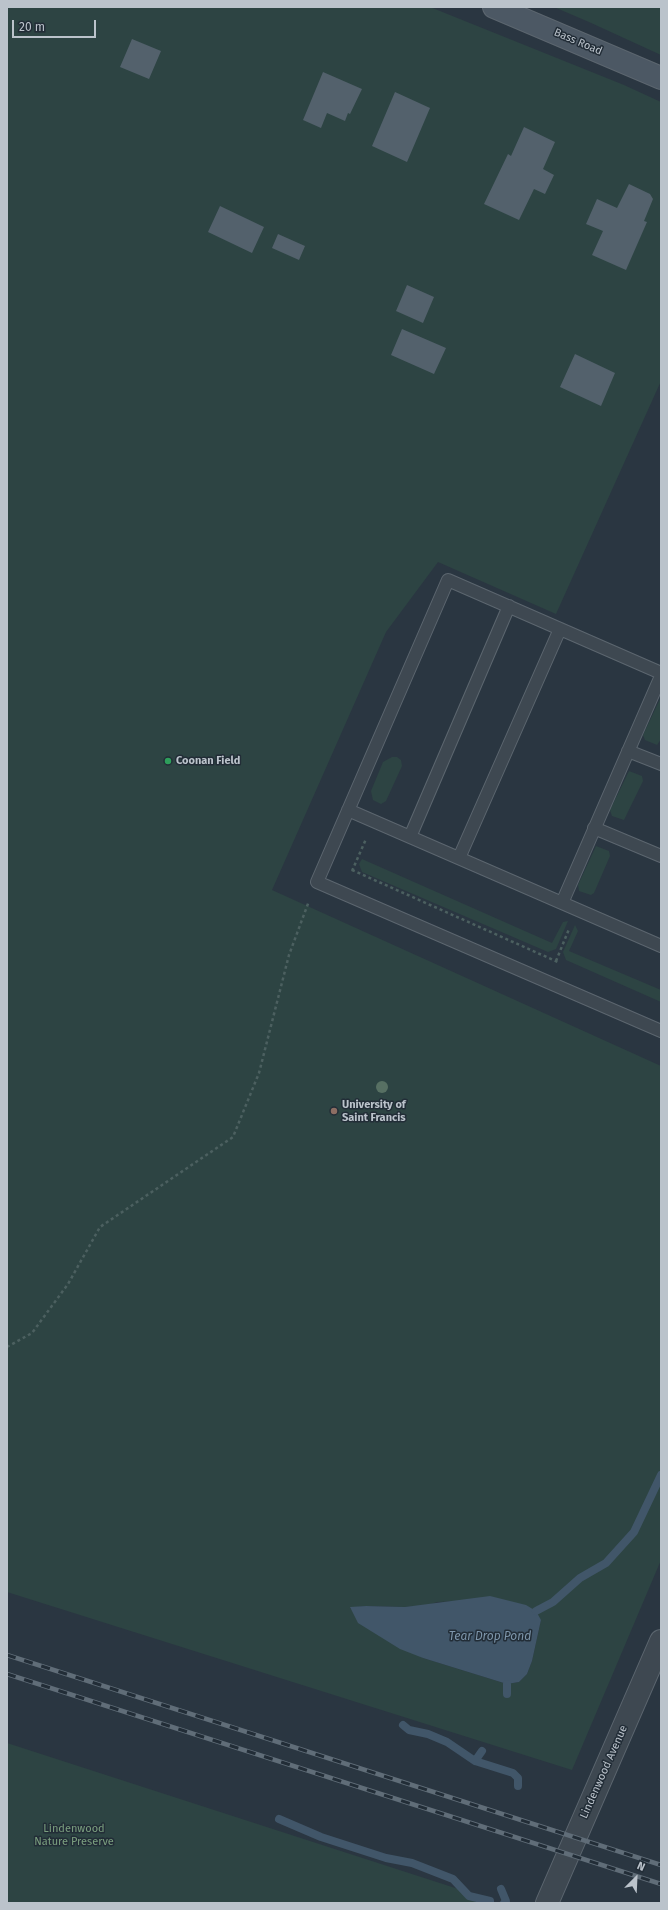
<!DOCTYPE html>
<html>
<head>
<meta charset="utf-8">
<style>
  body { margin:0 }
  #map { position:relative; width:668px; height:1910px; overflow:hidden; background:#2a3641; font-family:"Fira Sans",sans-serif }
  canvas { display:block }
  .frame { position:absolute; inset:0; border:8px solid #bbc3cb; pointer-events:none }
  .north { position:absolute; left:616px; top:1858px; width:40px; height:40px; -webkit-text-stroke:3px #222d37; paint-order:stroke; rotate:24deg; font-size:11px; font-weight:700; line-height:16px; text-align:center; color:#bbc3cb }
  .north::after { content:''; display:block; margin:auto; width:14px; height:18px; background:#bbc3cb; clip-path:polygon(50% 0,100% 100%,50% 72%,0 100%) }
  .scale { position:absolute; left:12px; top:20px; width:84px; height:18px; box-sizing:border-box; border:2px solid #bbc3cb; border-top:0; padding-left:5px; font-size:12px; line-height:14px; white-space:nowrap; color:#bbc3cb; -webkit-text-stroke:3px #222d37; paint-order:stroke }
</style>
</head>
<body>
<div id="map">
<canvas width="668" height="1910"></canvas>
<div class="frame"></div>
<div class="north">N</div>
<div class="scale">20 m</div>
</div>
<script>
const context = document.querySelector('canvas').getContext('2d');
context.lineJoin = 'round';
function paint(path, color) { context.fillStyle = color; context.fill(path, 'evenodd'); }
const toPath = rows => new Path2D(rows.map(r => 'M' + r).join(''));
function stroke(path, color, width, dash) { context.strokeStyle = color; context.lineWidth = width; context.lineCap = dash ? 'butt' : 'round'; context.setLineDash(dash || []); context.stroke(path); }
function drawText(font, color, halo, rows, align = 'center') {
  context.font = font + ' "Fira Sans",sans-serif'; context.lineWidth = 3; context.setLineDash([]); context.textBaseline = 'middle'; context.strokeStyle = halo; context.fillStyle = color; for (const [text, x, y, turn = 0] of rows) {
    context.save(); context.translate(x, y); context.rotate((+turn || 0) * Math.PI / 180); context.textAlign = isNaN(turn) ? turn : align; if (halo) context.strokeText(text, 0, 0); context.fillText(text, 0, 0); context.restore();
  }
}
paint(toPath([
  [7,7,430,7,624,85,661,102,661,381,556,614,438,562,386,632,272,890,661,1066,661,1560,572,1770,7,1592],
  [461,1601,541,1620,532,1661,527,1674,519,1682,507,1684,423,1658,350,1608,366,1606,405,1607,425,1606,437,1602],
  [554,7,661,7,661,55,589,22],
  [661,697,661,739,657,745,645,740,643,735],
  [392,757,397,757,401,760,402,766,386,801,381,804,373,800,371,791,383,762],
  [629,771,642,776,643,781,624,820,612,816,610,810],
  [596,846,609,851,610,856,594,893,591,895,579,891,578,885],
  [362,859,552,943,563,922,568,921,556,949,548,952,362,872,359,864],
  [575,925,578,931,569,951,661,990,661,1002,566,960,563,952],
  [7,1743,483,1897,480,1903,7,1903]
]), '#2d4443');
paint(toPath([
  [490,1596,526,1605,536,1611,541,1620,532,1661,527,1674,519,1682,507,1684,423,1658,400,1649,358,1623,350,1607,366,1606,405,1607]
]), '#415669');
stroke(toPath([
  [536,1611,553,1602,580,1578,606,1563,634,1532,661,1475],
  [507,1684,507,1694],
  [403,1725,409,1730,428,1734,447,1742,475,1761,513,1773,518,1778,518,1786],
  [475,1761,482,1751],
  [279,1819,321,1837,386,1858,412,1863,453,1879,469,1896,490,1901,490,1903],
  [501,1889,506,1901,504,1903]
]), '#415669', 8);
paint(toPath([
  [132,39,161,51,149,79,120,67],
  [323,72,362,89,350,114,348,113,345,121,327,113,321,128,303,120],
  [395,92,430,108,407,162,372,146],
  [524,127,555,142,543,169,554,175,545,194,534,189,519,220,484,204,508,154,511,156],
  [629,184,650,194,653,199,644,221,647,222,626,270,592,255,603,231,586,224,597,199,617,208],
  [220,206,264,227,252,253,208,232],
  [278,234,305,246,299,260,272,248],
  [407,285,434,297,423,323,396,311],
  [402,329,446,348,434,374,391,355],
  [575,354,615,373,601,406,560,387]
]), '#53616c');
const service = toPath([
  [661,673,448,580,317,882,661,1031],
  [628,751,661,764],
  [348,810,661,946],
  [594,828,661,856],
  [410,837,509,606],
  [459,858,560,629],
  [562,903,661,676]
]);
const tertiary = toPath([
  [547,1903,661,1641]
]);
const secondary = toPath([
  [494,7,661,78]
]);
stroke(service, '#5c666f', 14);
stroke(tertiary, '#5c666f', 24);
stroke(secondary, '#5c666f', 24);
stroke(toPath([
  [352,870,560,963],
  [352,871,366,839],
  [556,961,569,929],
  [7,1347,32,1333,68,1284,100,1227,233,1137,259,1073,289,955,309,901]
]), '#4c6060', 2.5, [3, 3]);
stroke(service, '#3e4851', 12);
stroke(tertiary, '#3e4851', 22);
stroke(secondary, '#4c5864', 22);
const rail = toPath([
  [7,1655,661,1865],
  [7,1674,661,1884]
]);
stroke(rail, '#606d78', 4.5);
stroke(rail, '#222d37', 3, [9]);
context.fillStyle = '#577063';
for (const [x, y] of [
  [382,1087]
]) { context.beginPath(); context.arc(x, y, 6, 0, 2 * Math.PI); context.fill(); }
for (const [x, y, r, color] of [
  [168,761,4,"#2e9e5b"],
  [334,1111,4,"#8d6e63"]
]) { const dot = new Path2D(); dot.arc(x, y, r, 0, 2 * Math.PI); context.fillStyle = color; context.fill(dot); stroke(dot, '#222d37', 1.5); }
drawText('11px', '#bbc3cb', '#222d37', [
  ["Bass Road",578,42,23],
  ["Lindenwood Avenue",604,1772,-66]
]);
drawText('bold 11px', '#bbc3cb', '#222d37', [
  ["Coonan Field",176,761],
  ["University of",342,1105],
  ["Saint Francis",342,1118]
], 'left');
drawText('11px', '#7b9f7f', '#222d37', [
  ["Lindenwood",74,1829],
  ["Nature Preserve",74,1842]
]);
drawText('italic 12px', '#7e96ab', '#222d37', [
  ["Tear Drop Pond",490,1637]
]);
</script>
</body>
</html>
